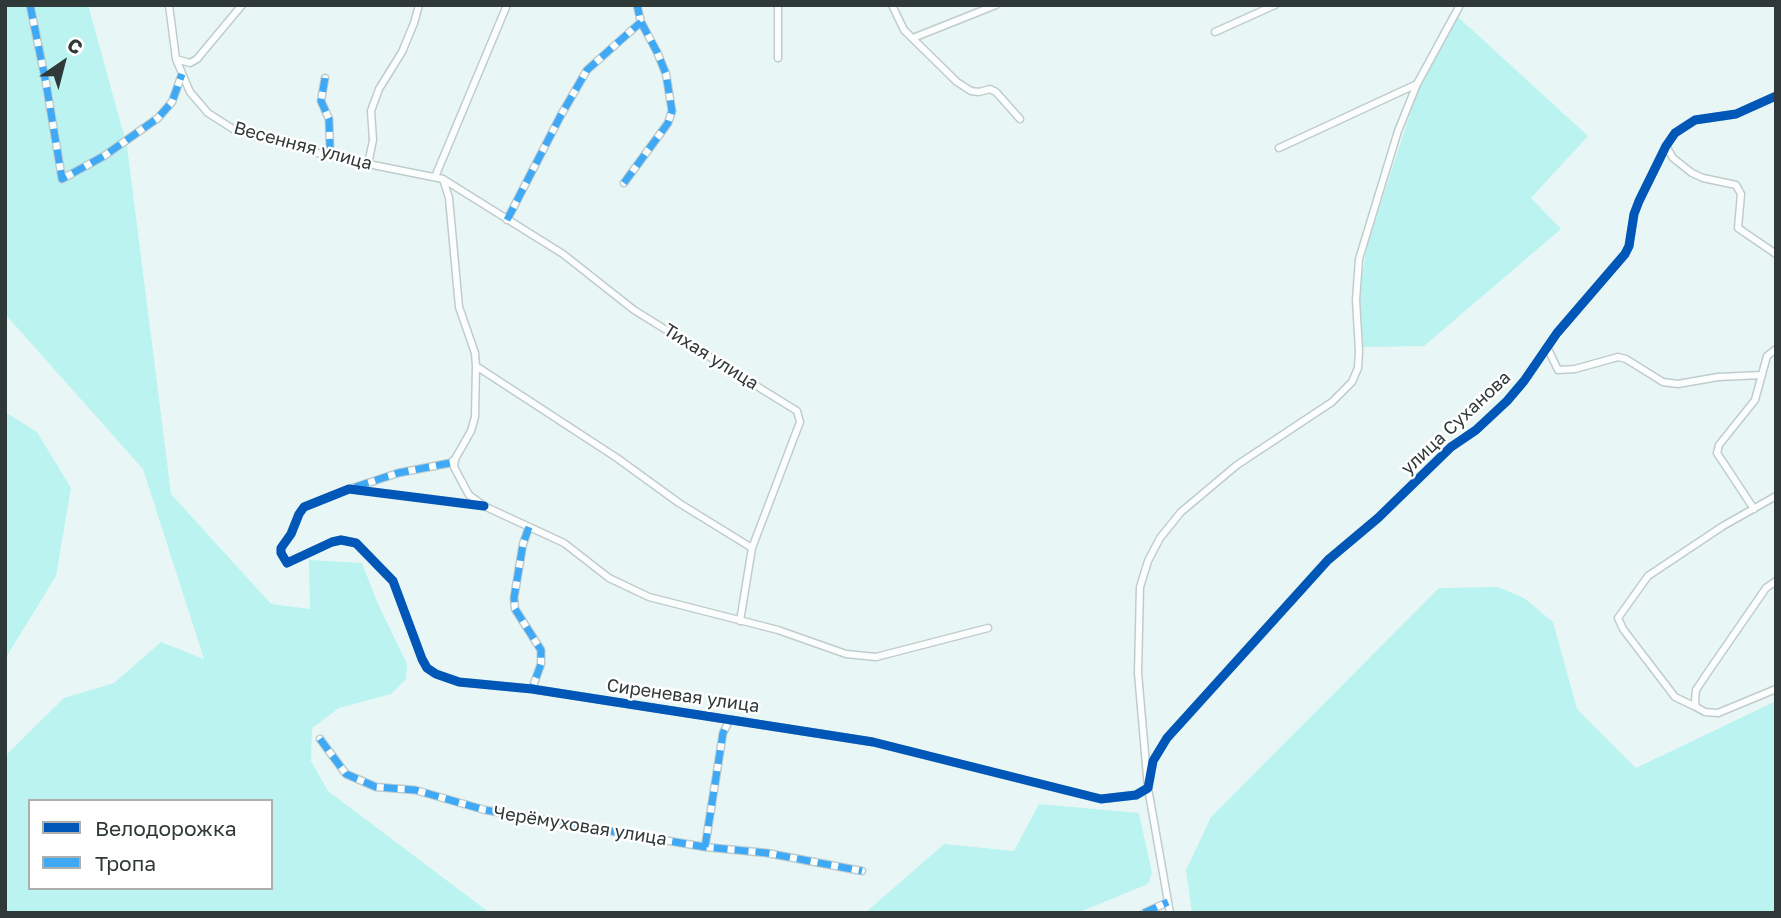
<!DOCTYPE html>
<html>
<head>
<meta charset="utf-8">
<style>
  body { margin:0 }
  #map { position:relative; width:1781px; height:918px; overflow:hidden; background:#e8f7f6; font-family:"Golos Text",sans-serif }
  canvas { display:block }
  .frame { position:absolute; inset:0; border:7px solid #2e3938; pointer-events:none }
  .legend { position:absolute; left:28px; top:799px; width:245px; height:91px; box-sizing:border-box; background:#fff; border:2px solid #abb0af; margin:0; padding:9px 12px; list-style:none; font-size:21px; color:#2e3938 }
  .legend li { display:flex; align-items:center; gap:14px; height:35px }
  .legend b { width:35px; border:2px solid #abb0af }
  .north { position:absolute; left:28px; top:28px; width:70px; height:70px; -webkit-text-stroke:5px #fff; paint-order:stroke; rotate:35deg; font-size:19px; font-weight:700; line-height:28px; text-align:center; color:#2e3938 }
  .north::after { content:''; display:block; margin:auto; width:24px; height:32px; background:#2e3938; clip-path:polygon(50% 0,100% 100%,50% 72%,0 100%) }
</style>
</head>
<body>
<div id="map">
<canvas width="1781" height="918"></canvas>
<div class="frame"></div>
<ul class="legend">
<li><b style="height:9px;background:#0057b8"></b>Велодорожка</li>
<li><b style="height:9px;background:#3fa9f5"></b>Тропа</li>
</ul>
<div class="north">С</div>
</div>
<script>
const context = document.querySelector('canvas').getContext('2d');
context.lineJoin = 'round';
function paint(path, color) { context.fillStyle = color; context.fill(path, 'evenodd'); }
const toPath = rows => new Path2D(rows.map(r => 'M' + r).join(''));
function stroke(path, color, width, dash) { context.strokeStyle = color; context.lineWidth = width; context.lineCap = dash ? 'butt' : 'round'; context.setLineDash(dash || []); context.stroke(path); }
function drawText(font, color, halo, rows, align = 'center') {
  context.font = font + ' "Golos Text",sans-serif'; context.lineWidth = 5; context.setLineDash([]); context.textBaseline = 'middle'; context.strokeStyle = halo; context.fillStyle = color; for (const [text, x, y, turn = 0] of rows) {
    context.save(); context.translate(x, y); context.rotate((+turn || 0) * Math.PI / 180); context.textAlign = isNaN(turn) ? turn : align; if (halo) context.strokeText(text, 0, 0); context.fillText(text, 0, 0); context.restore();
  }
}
paint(toPath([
  [5,5,88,5,127,146,171,494,271,604,310,609,309,560,362,563,377,602,407,664,406,679,391,694,339,708,312,728,311,761,328,791,490,913,5,913,5,759,8,753,64,698,114,683,161,642,204,659,143,469,5,314],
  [30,801,271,801,271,888,30,888],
  [1457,16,1588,136,1531,198,1561,229,1424,346,1363,347,1359,298,1366,249,1419,86],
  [5,412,37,432,71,488,56,576,5,659],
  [1498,587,1524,598,1553,622,1577,709,1636,768,1776,701,1776,913,1192,913,1186,870,1211,817,1439,588],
  [1039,804,1139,813,1152,873,1148,884,1077,913,865,913,944,844,1014,851]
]), '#baf3f0');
const street = toPath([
  [30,5,46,83,62,179,104,156,158,118,172,102,182,74],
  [169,5,176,59,190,92,208,113,233,129,328,156,443,179,563,254,634,310,797,411,800,422,752,548,740,621],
  [778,5,778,58],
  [892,5,904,30,957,82,971,91,979,92,990,89,996,92,1020,119],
  [1215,32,1275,5],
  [913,38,996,5],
  [176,59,190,63,197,59,242,5],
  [325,78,321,101,329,119,330,148,328,156],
  [1666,146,1673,158,1692,173,1703,178,1736,185,1741,194,1738,228,1776,254],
  [1279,148,1417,84],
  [368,164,373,140,371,111,379,89,402,52,414,23,419,5],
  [435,177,507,5],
  [443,179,449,198,459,307,475,353,476,366,475,417,471,431,455,459,454,467,469,495,484,506,564,543,609,578,649,597,778,630,846,654,876,657,988,628],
  [624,183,668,123,672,111,666,74,657,52,641,22,637,5],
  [507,220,561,115,587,70,641,22],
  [1547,347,1558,370,1575,369,1618,357,1626,359,1663,382,1678,384,1718,377,1762,375],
  [476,366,617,458,679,503,752,548],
  [350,489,398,473,450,463,455,459],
  [484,506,349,489,304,507,299,514,291,534,281,548,281,553,287,563,332,542,341,540,356,543,393,581,422,659,427,668,436,674,459,682,532,689,873,742,1101,799,1136,795,1148,788,1153,761,1167,738,1300,591,1328,560,1378,518,1451,447,1476,430,1507,401,1524,381,1557,333,1625,254,1629,246,1634,214,1639,201,1666,146,1675,133,1695,120,1736,114,1776,96],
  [1754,509,1717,453,1719,445,1755,400,1767,356,1776,349],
  [529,527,523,544,514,598,515,609,541,650,541,664,532,689],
  [1776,581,1766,588,1708,672,1696,690,1695,701,1696,707,1705,712,1718,713,1776,689],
  [1696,707,1675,697,1623,629,1618,618,1648,576,1723,526,1776,496],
  [320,739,346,774,376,787,415,790,485,810,705,847,767,853,862,871],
  [705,847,723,733,729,721,733,720],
  [1144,913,1168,902],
  [1170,913,1148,788,1138,673,1140,587,1148,561,1160,538,1181,512,1237,465,1332,402,1352,382,1358,368,1359,351,1356,300,1359,259,1398,131,1417,84,1460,5]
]);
stroke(street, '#c0cccc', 9);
stroke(street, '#fcfefe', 6);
stroke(toPath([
  [30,5,46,83,62,179,104,156,158,118,172,102,182,74],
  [325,78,321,101,329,119,330,148,328,156],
  [624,183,668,123,672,111,666,74,657,52,641,22,637,5],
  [507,220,561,115,587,70,641,22],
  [355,487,398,473,450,463,455,459],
  [529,527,523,544,514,598,515,609,541,650,541,664,532,689],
  [320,739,346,774,376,787,415,790,485,810,705,847,767,853,862,871],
  [705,847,723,733,729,721,734,719],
  [1144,913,1168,902]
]), '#3fa9f5', 7, [14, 7]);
stroke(toPath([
  [484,506,349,489,304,507,299,514,291,534,281,548,281,553,287,563,332,542,341,540,356,543,393,581,422,659,427,668,436,674,459,682,532,689,873,742,1101,799,1136,795,1148,788,1153,761,1167,738,1300,591,1328,560,1378,518,1451,447,1476,430,1507,401,1524,381,1557,333,1625,254,1629,246,1634,214,1639,201,1666,146,1675,133,1695,120,1736,114,1776,96]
]), '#0057b8', 9);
drawText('18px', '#2e3938', '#fff', [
  ["Весенняя улица",303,146,15],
  ["Тихая улица",711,357,32],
  ["улица Суханова",1456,423,-43],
  ["Сиреневая улица",683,696,8],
  ["Черёмуховая улица",580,826,9]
]);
</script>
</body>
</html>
